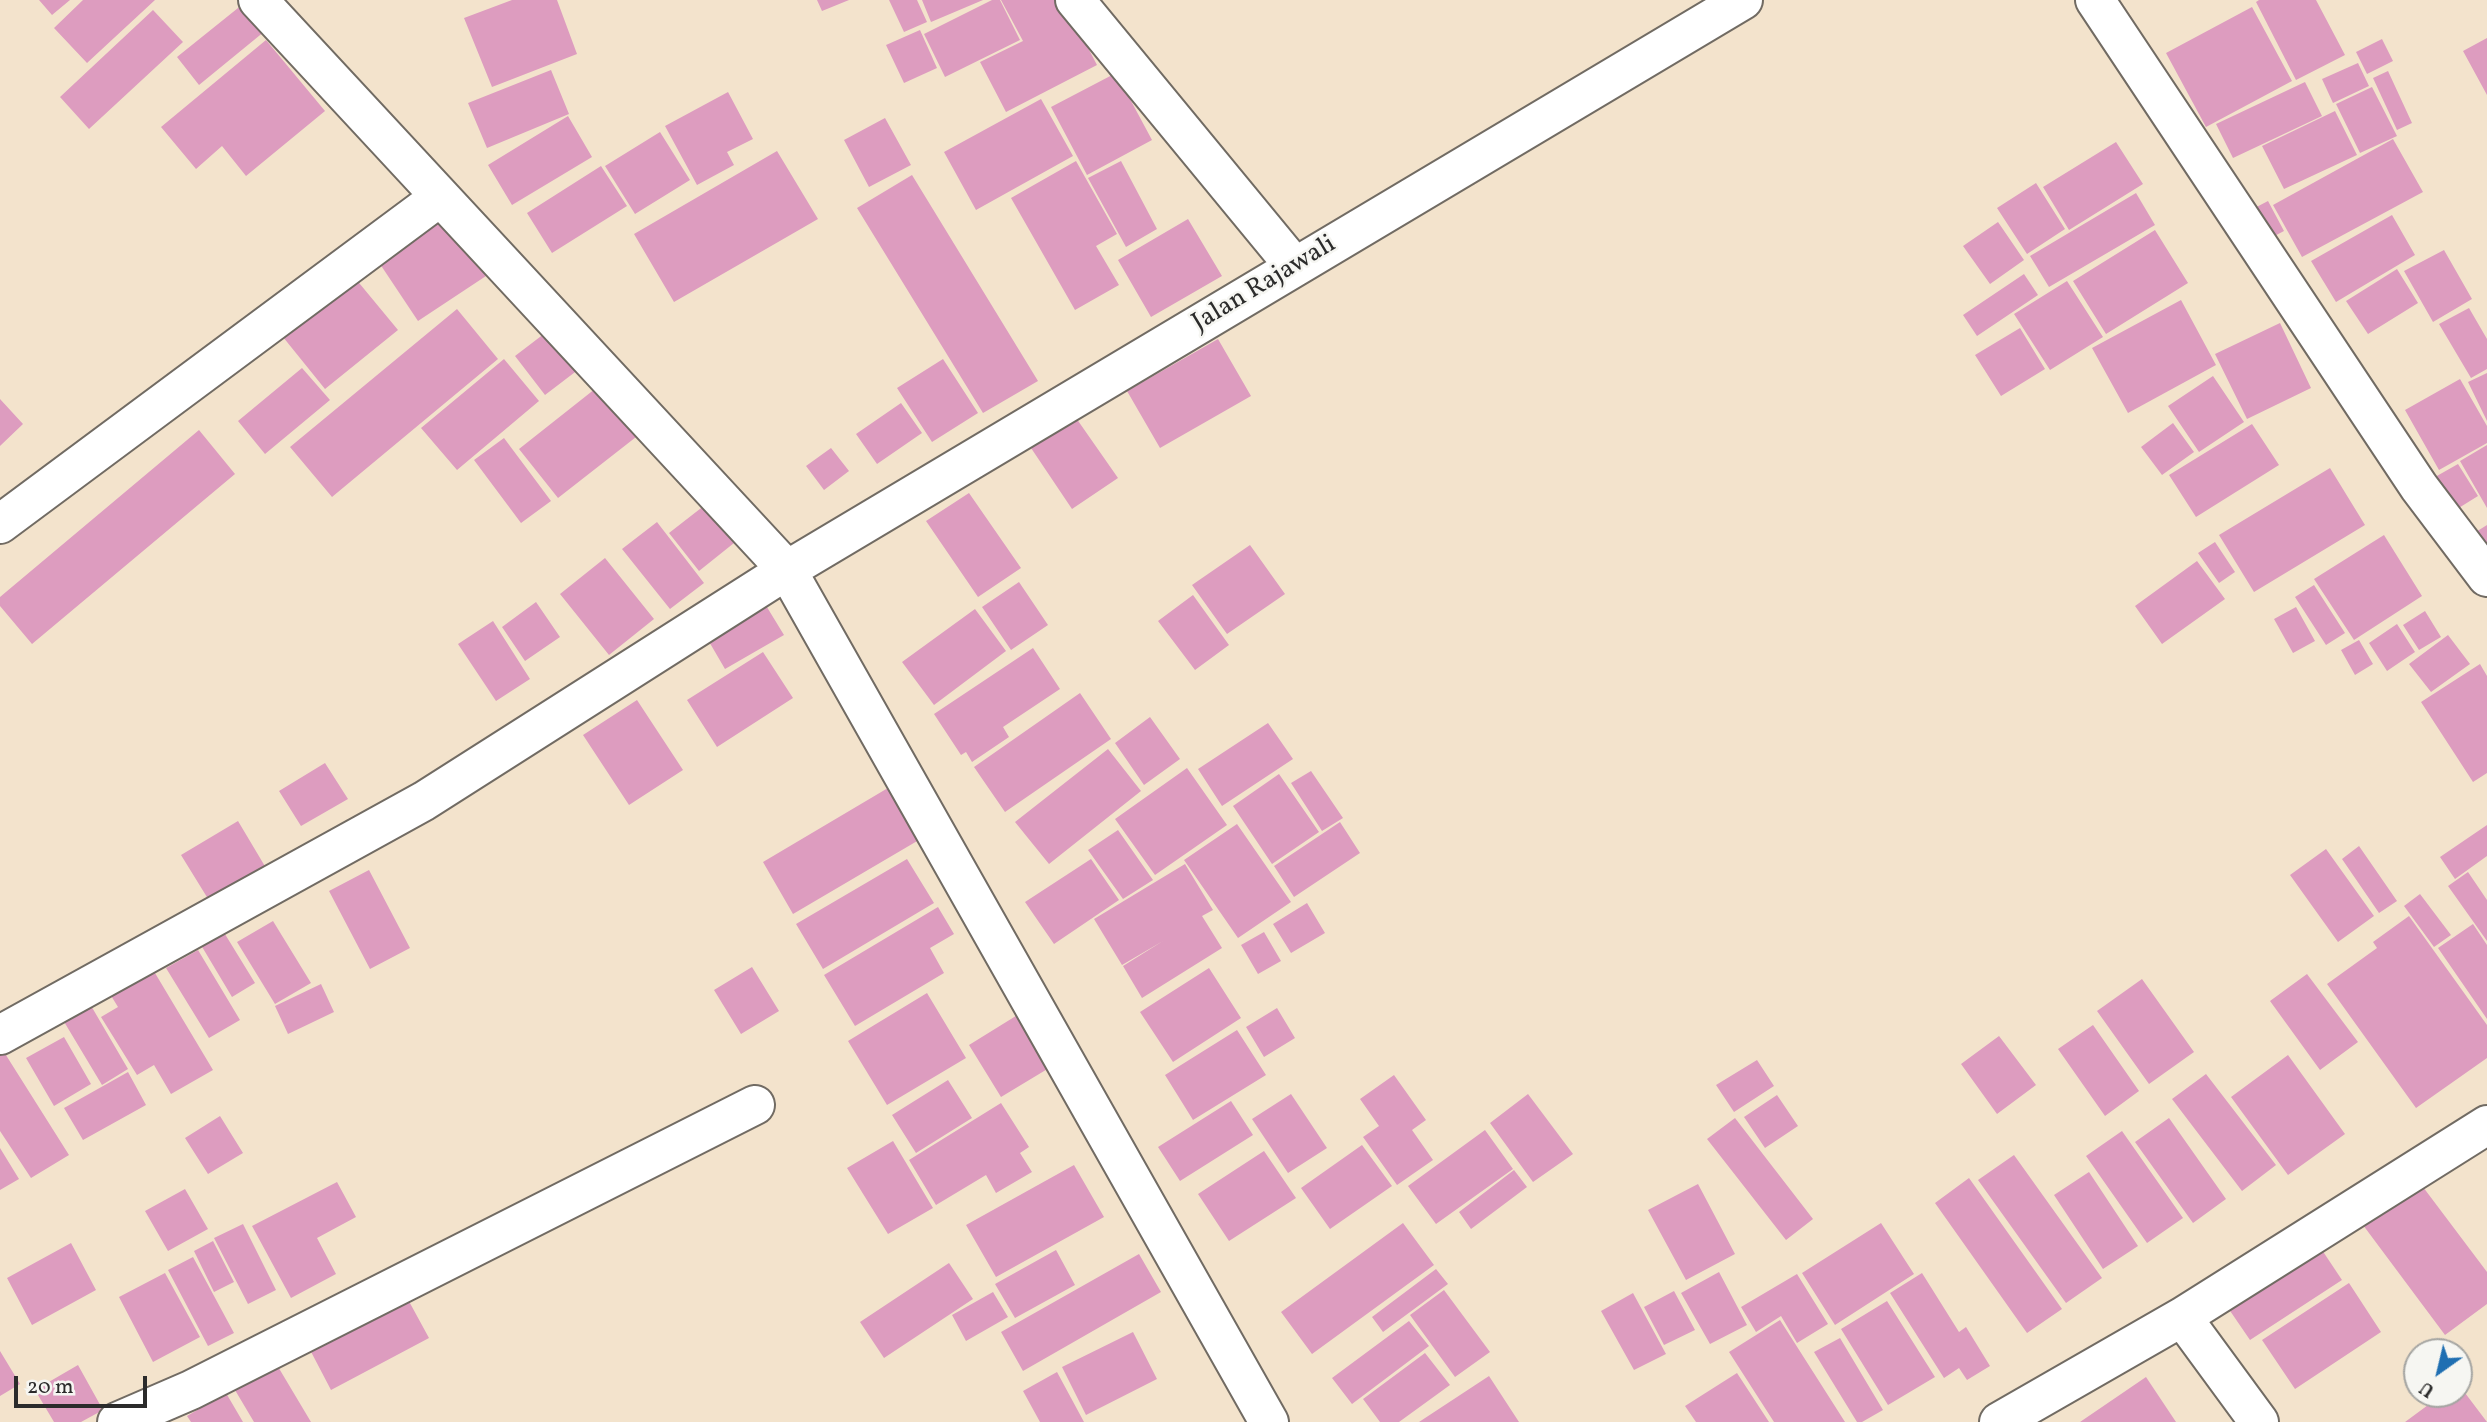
<!DOCTYPE html>
<html>
<head>
<meta charset="utf-8">
<style>
  body { margin:0 }
  #map { position:relative; width:2487px; height:1422px; overflow:hidden; background:#f3e3cc; font-family:Vollkorn,serif }
  canvas { display:block }
  .north { position:absolute; left:2403px; top:1338px; width:70px; height:70px; box-sizing:border-box; background:#f6f6f2; border:2px solid #a5a5a2; border-radius:50%; rotate:214deg; font-size:19px; font-weight:700; line-height:28px; text-align:center; color:#2b2b2b }
  .north::after { content:''; display:block; margin:auto; width:24px; height:32px; background:#1f6fb2; clip-path:polygon(50% 0,100% 100%,50% 72%,0 100%) }
  .scale { position:absolute; left:14px; top:1376px; width:133px; height:32px; box-sizing:border-box; border:4px solid #2b2b2b; border-top:0; padding-left:9px; font-size:21px; line-height:24px; white-space:nowrap; color:#2b2b2b; -webkit-text-stroke:5px #f6f6f2; paint-order:stroke }
</style>
</head>
<body>
<div id="map">
<canvas width="2487" height="1422"></canvas>
<div class="north">U</div>
<div class="scale">20 m</div>
</div>
<script>
const context = document.querySelector('canvas').getContext('2d');
context.lineJoin = 'round';
function paint(path, color) { context.fillStyle = color; context.fill(path, 'evenodd'); }
const toPath = rows => new Path2D(rows.map(r => 'M' + r).join(''));
function stroke(path, color, width, dash) { context.strokeStyle = color; context.lineWidth = width; context.lineCap = dash ? 'butt' : 'round'; context.setLineDash(dash || []); context.stroke(path); }
function drawText(font, color, halo, rows, align = 'center') {
  context.font = font + ' Vollkorn,serif'; context.lineWidth = 5; context.setLineDash([]); context.textBaseline = 'middle'; context.strokeStyle = halo; context.fillStyle = color; for (const [text, x, y, turn = 0] of rows) {
    context.save(); context.translate(x, y); context.rotate((+turn || 0) * Math.PI / 180); context.textAlign = isNaN(turn) ? turn : align; if (halo) context.strokeText(text, 0, 0); context.fillText(text, 0, 0); context.restore();
  }
}
paint(toPath([
  [39,0,70,0,52,15],
  [83,0,155,0,87,63,54,28],
  [512,0,557,0,577,54,492,87,464,18],
  [817,0,849,0,822,11],
  [889,0,917,0,927,22,904,32],
  [922,0,983,0,931,22],
  [992,0,1000,0,1020,40,945,77,924,34],
  [1001,0,1063,0,1097,65,1006,112,980,62,1023,41],
  [2259,0,2316,0,2345,55,2296,80,2256,2],
  [243,4,265,31,199,85,177,57],
  [2252,7,2292,81,2206,127,2166,53],
  [153,10,183,42,89,129,60,97],
  [920,30,937,68,904,83,886,45],
  [2487,38,2487,95,2463,51],
  [2382,39,2393,61,2367,74,2356,52],
  [266,40,325,111,246,176,222,146,196,169,161,127],
  [2358,63,2369,86,2333,103,2322,79],
  [551,70,569,114,487,148,468,103],
  [2388,71,2412,123,2397,130,2373,78],
  [1116,73,1152,140,1087,175,1051,107],
  [2305,82,2322,116,2233,158,2216,124],
  [2372,87,2397,136,2360,153,2336,104],
  [728,92,753,139,727,152,734,165,697,185,665,126],
  [1041,99,1073,156,976,210,944,152],
  [2335,111,2357,155,2284,189,2262,146],
  [568,116,592,157,512,205,488,165],
  [885,118,911,165,869,187,844,140],
  [660,132,690,180,635,214,605,166],
  [2393,139,2423,192,2302,257,2273,205],
  [2116,142,2143,184,2069,230,2043,187],
  [777,151,818,219,674,302,634,234],
  [1076,161,1117,234,1096,246,1119,285,1075,310,1011,198],
  [1121,161,1157,229,1126,247,1088,178],
  [601,166,627,206,552,253,527,213],
  [912,175,1038,381,983,413,857,208],
  [2036,183,2065,229,2027,254,1997,208],
  [2136,193,2155,225,2049,287,2030,256],
  [2268,201,2284,231,2261,243,2245,213],
  [439,207,486,276,418,321,372,252],
  [2392,215,2415,255,2336,302,2311,261],
  [1188,219,1222,276,1151,317,1118,260],
  [1998,222,2024,260,1990,284,1963,246],
  [2155,230,2188,283,2106,334,2073,281],
  [2444,250,2472,299,2433,322,2404,271],
  [2397,269,2418,303,2368,334,2346,301],
  [2024,274,2038,295,1977,336,1963,315],
  [355,278,398,330,325,389,283,337],
  [2067,281,2103,337,2050,370,2014,314],
  [2181,300,2216,365,2128,413,2092,348],
  [2469,308,2487,339,2487,369,2471,378,2439,324],
  [457,309,498,359,332,497,290,447],
  [2280,323,2311,388,2247,419,2215,354],
  [553,327,583,366,545,395,515,356],
  [2020,328,2045,369,2001,396,1975,355],
  [1218,339,1251,396,1160,448,1127,391],
  [504,359,539,401,457,470,421,428],
  [943,359,978,413,932,442,897,388],
  [302,368,330,400,265,454,238,421],
  [2487,373,2487,421,2468,382],
  [2213,376,2244,422,2199,452,2168,406],
  [2460,379,2487,426,2487,443,2439,470,2405,410],
  [605,381,645,430,558,498,519,449],
  [0,399,23,424,0,446],
  [901,403,922,433,877,464,856,434],
  [1074,415,1118,478,1072,509,1029,445],
  [2173,423,2194,452,2162,475,2141,447],
  [2252,424,2279,465,2196,517,2169,475],
  [199,430,235,474,32,644,0,606,0,597],
  [504,438,551,501,521,523,474,460],
  [2487,445,2487,508,2460,461],
  [831,448,849,471,824,490,806,466],
  [2458,464,2478,496,2449,514,2428,481],
  [2330,468,2365,525,2254,592,2219,535],
  [969,493,1021,568,978,597,926,521],
  [714,498,744,535,699,571,669,533],
  [657,522,704,583,670,609,622,549],
  [2487,525,2487,561,2471,535],
  [2384,535,2422,596,2354,640,2314,579],
  [2215,542,2235,572,2219,583,2198,553],
  [1250,545,1285,594,1227,634,1192,585],
  [605,558,654,619,609,655,560,594],
  [2197,561,2225,599,2162,644,2135,606],
  [1019,582,1048,625,1011,650,982,607],
  [2314,585,2345,633,2326,645,2295,597],
  [1193,595,1229,645,1195,670,1158,621],
  [762,599,784,635,725,669,704,633],
  [536,602,560,637,525,661,502,627],
  [2296,607,2315,641,2293,653,2274,619],
  [975,609,1006,651,934,705,902,662],
  [2425,611,2441,637,2419,650,2403,625],
  [493,621,530,679,496,701,458,644],
  [2397,624,2415,652,2387,671,2369,643],
  [2448,635,2470,664,2431,692,2409,664],
  [2359,640,2373,664,2355,675,2341,650],
  [1033,648,1060,689,1003,727,1009,737,972,762,966,752,961,755,934,714],
  [763,652,793,698,717,747,687,700],
  [2480,664,2487,676,2487,773,2473,782,2421,702],
  [1080,693,1111,739,1005,812,974,767],
  [637,700,683,770,629,805,583,735],
  [1150,717,1180,759,1144,785,1115,743],
  [1268,723,1293,759,1222,806,1198,769],
  [1108,749,1141,791,1049,864,1015,822],
  [325,763,348,799,301,826,279,791],
  [1187,768,1227,825,1155,875,1115,819],
  [1311,771,1343,818,1322,831,1291,783],
  [1279,774,1319,832,1272,864,1233,806],
  [893,785,924,837,793,914,763,862],
  [238,821,266,868,210,902,181,855],
  [1340,822,1360,853,1294,897,1274,866],
  [1237,824,1291,902,1238,938,1184,860],
  [2487,825,2487,856,2455,879,2440,857],
  [1118,830,1153,880,1123,899,1088,850],
  [2359,846,2397,901,2379,913,2342,859],
  [2326,849,2374,916,2338,942,2290,875],
  [907,859,934,903,823,969,796,924],
  [1091,859,1119,900,1054,944,1025,902],
  [1185,864,1213,910,1202,916,1222,948,1142,998,1123,966,1163,941,1122,965,1094,919],
  [369,870,410,948,370,969,329,891],
  [2468,872,2487,900,2487,941,2448,886],
  [2420,894,2451,935,2434,947,2404,906],
  [1307,903,1325,933,1291,953,1273,924],
  [938,907,954,934,930,948,944,973,855,1026,824,975],
  [2409,916,2487,1025,2487,1058,2416,1108,2327,984,2377,948,2373,942],
  [273,921,311,983,275,1004,237,942],
  [2473,924,2487,945,2487,1019,2438,948],
  [220,926,255,983,232,997,198,940],
  [1264,932,1281,961,1258,974,1241,945],
  [198,950,240,1020,209,1038,166,968],
  [752,967,779,1011,741,1034,714,990],
  [152,968,213,1070,171,1094,154,1065,137,1075,101,1017,118,1007,110,994],
  [1209,968,1241,1018,1173,1062,1140,1012],
  [2307,974,2358,1042,2320,1070,2270,1001],
  [2142,979,2194,1052,2149,1084,2097,1011],
  [321,984,334,1012,288,1034,275,1006],
  [927,993,966,1058,887,1105,848,1041],
  [90,1004,128,1069,102,1085,63,1020],
  [1032,1006,1064,1059,1001,1097,969,1045],
  [1277,1008,1295,1038,1264,1057,1246,1027],
  [2093,1025,2139,1091,2105,1116,2058,1049],
  [1237,1030,1266,1075,1193,1120,1165,1075],
  [1999,1036,2036,1085,1997,1114,1961,1064],
  [64,1037,91,1084,54,1106,26,1058],
  [4,1052,69,1155,31,1178,0,1131,0,1054],
  [2288,1055,2345,1134,2288,1175,2231,1097],
  [1757,1060,1774,1086,1734,1112,1716,1085],
  [128,1072,146,1105,83,1140,64,1108],
  [2206,1074,2276,1165,2242,1191,2172,1099],
  [1394,1075,1426,1120,1412,1130,1433,1160,1397,1185,1363,1137,1379,1126,1360,1099],
  [948,1080,972,1118,916,1153,892,1115],
  [1291,1094,1327,1148,1288,1173,1252,1119],
  [1528,1094,1573,1154,1533,1182,1490,1123],
  [1777,1095,1798,1126,1765,1148,1744,1117],
  [1231,1101,1253,1135,1180,1181,1158,1147],
  [1001,1103,1029,1147,1020,1153,1032,1172,996,1193,986,1175,936,1205,909,1160],
  [220,1116,243,1153,208,1174,185,1138],
  [1735,1118,1813,1219,1786,1240,1707,1139],
  [2169,1118,2226,1199,2193,1223,2135,1142],
  [1485,1130,1513,1169,1436,1224,1408,1186],
  [2122,1131,2183,1218,2147,1243,2086,1156],
  [893,1141,933,1208,888,1234,847,1168],
  [1362,1145,1392,1186,1330,1229,1301,1188],
  [0,1148,19,1179,0,1190],
  [1264,1151,1296,1198,1229,1241,1198,1194],
  [2014,1155,2102,1278,2066,1303,1978,1180],
  [1074,1165,1104,1217,996,1277,966,1225],
  [1514,1170,1527,1187,1471,1229,1459,1212],
  [2089,1172,2138,1246,2103,1269,2054,1195],
  [1969,1178,2062,1309,2027,1333,1935,1203],
  [337,1182,356,1217,317,1238,336,1274,291,1298,252,1226],
  [2420,1183,2487,1272,2487,1304,2445,1335,2363,1225],
  [1698,1184,1735,1254,1686,1280,1648,1210],
  [185,1189,208,1229,168,1251,145,1211],
  [1403,1223,1434,1265,1312,1354,1281,1312],
  [1881,1223,1914,1274,1835,1325,1802,1273],
  [243,1224,276,1290,248,1304,214,1238],
  [213,1241,234,1282,214,1292,194,1251],
  [2316,1241,2342,1280,2250,1340,2224,1302],
  [71,1243,96,1290,32,1325,7,1278],
  [1056,1250,1075,1285,1015,1318,995,1284],
  [1139,1254,1161,1292,1023,1371,1001,1332],
  [193,1257,234,1333,208,1346,168,1270],
  [949,1263,973,1299,884,1358,860,1322],
  [1436,1269,1448,1284,1383,1332,1372,1317],
  [1719,1272,1747,1325,1710,1344,1681,1293],
  [165,1273,200,1337,153,1362,119,1297],
  [1922,1273,1959,1332,1966,1327,1990,1366,1967,1380,1959,1368,1944,1378,1890,1293],
  [1797,1274,1828,1324,1797,1343,1781,1316,1756,1332,1741,1307],
  [2349,1283,2381,1332,2295,1389,2262,1340],
  [1444,1290,1490,1352,1455,1377,1410,1315],
  [1674,1291,1695,1330,1664,1345,1644,1307],
  [993,1292,1008,1317,966,1341,952,1315],
  [1633,1293,1666,1354,1634,1370,1601,1311],
  [405,1294,429,1338,331,1390,308,1346],
  [1887,1301,1935,1377,1888,1405,1841,1329],
  [1780,1320,1845,1422,1774,1422,1729,1352],
  [1409,1321,1429,1346,1352,1404,1332,1378],
  [1133,1332,1157,1379,1086,1415,1062,1367],
  [1840,1338,1883,1410,1862,1422,1857,1422,1814,1352],
  [0,1351,20,1384,0,1396],
  [1425,1353,1450,1385,1399,1422,1380,1422,1363,1399],
  [274,1360,311,1422,254,1422,232,1385],
  [78,1365,103,1410,81,1422,54,1422,35,1390],
  [1057,1372,1084,1422,1040,1422,1023,1391],
  [1737,1373,1769,1422,1696,1422,1685,1406],
  [1489,1376,1519,1422,1419,1422],
  [2146,1377,2176,1422,2080,1422],
  [2459,1385,2487,1422,2405,1422,2443,1394,2459,1394],
  [226,1393,243,1422,191,1422,187,1416]
]), '#dd9cbf');
const minor = toPath([
  [258,0,787,570,1269,1422],
  [1075,0,1295,267],
  [2095,0,2419,487,2487,577],
  [0,524,440,197],
  [0,1035,424,801,787,570,1743,0],
  [2182,1317,2259,1422],
  [117,1422,191,1390,755,1105],
  [1999,1422,2182,1317,2487,1125]
]);
stroke(minor, '#716b63', 42);
stroke(minor, '#fff', 38);
drawText('26px', '#2b2b2b', '#f6f6f2', [
  ["Jalan Rajawali",1265,285,-31]
]);
</script>
</body>
</html>
